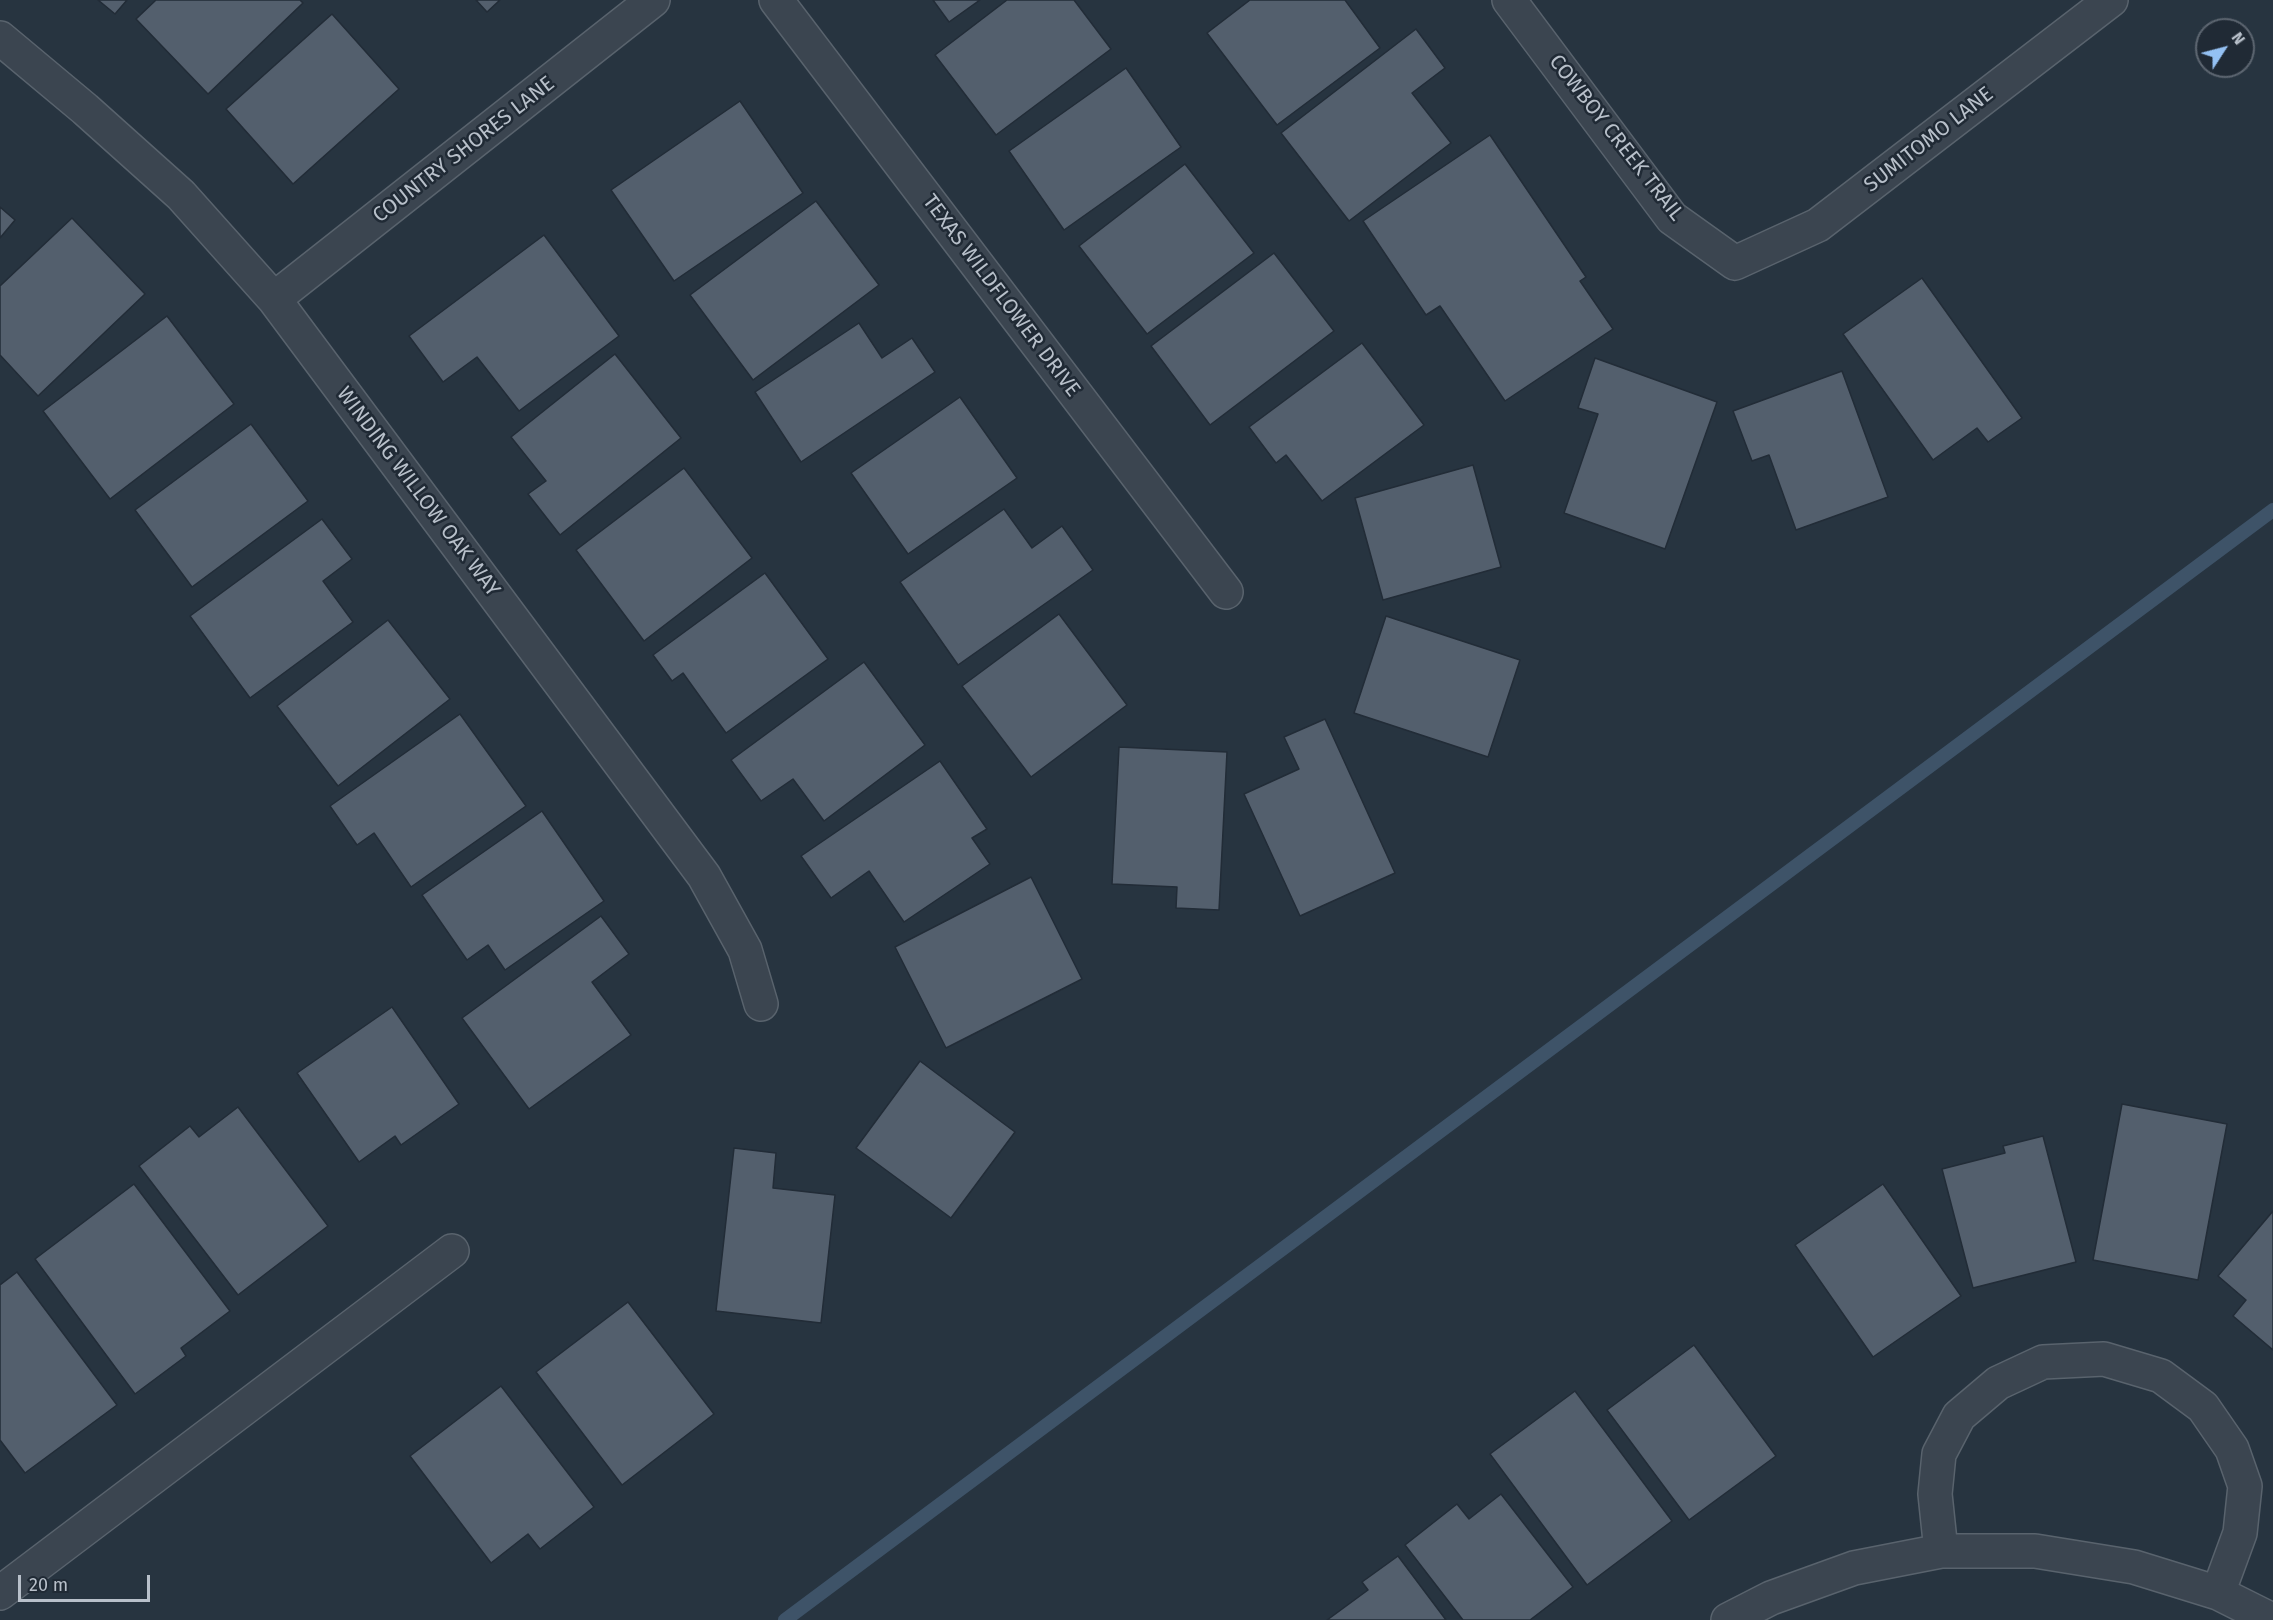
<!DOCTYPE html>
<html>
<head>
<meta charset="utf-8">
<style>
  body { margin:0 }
  #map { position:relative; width:2273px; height:1620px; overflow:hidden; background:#273440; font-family:"Fira Sans",sans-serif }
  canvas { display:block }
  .north { position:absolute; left:2195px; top:18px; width:60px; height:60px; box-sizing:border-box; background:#202a35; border:2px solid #5d6671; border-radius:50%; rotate:54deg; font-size:16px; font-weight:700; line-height:24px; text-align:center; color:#b8c0ca }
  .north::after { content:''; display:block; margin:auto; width:21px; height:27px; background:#94c1f3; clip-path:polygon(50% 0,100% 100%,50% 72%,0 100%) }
  .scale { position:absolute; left:18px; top:1575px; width:132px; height:27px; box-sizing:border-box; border:3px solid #b8c0ca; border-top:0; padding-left:8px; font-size:18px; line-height:21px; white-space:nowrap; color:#b8c0ca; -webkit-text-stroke:4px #202a35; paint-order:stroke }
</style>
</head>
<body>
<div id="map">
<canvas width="2273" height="1620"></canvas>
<div class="north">N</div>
<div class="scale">20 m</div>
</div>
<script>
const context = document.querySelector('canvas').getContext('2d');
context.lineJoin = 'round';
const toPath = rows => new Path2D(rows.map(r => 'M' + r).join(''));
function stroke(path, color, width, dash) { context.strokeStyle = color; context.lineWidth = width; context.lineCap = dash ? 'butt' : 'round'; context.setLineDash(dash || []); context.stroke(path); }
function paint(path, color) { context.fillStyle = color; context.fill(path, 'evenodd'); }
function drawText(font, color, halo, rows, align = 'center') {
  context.font = font + ' "Fira Sans",sans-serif'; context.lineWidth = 5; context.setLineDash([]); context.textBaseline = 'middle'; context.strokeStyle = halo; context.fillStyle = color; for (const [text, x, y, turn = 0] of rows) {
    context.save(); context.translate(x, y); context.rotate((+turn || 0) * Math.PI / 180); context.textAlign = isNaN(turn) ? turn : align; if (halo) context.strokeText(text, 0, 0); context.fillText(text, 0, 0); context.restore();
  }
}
stroke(toPath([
  [785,1620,2273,510]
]), '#3e5368', 14);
const building = toPath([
  [98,0,127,0,115,14,98,0],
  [156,0,300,0,303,3,208,94,136,19,156,0],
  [476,0,500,0,487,12,476,0],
  [933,0,980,0,949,22,933,0],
  [1007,0,1074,0,1111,49,996,135,935,55,1007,0],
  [1250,0,1345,0,1380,48,1277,125,1207,33,1250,0],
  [332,14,399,89,293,184,226,109,332,14],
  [1416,29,1445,68,1412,93,1451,143,1349,221,1281,133,1416,29],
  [1126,68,1181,147,1064,230,1009,151,1126,68],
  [740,101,803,193,674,281,611,190,740,101],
  [1490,135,1586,277,1580,281,1613,329,1505,401,1440,306,1426,315,1363,221,1490,135],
  [1185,164,1254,253,1147,334,1079,246,1185,164],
  [816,201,879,285,753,380,690,295,816,201],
  [0,207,15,220,0,238,0,207],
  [72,218,145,294,38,396,0,355,0,286,72,218],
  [544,235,619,336,519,411,477,357,443,382,409,336,544,235],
  [1274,253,1334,331,1210,425,1151,346,1274,253],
  [1922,278,2022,418,1988,442,1977,428,1933,460,1843,334,1922,278],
  [167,316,234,404,110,499,43,411,167,316],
  [859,323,882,358,912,338,935,372,801,462,755,392,859,323],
  [1362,343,1424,425,1322,501,1286,455,1276,463,1249,427,1362,343],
  [615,354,681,438,560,535,528,494,546,481,511,437,615,354],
  [1595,358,1717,402,1665,549,1564,513,1598,414,1578,408,1595,358],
  [1842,371,1888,497,1796,530,1769,455,1752,461,1733,411,1842,371],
  [960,397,1017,478,908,554,851,473,960,397],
  [251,424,308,501,192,587,135,510,251,424],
  [1473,465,1501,567,1383,600,1355,498,1473,465],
  [684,468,752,558,644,641,576,550,684,468],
  [1004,509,1032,548,1062,526,1093,570,958,665,900,582,1004,509],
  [322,519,352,559,323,581,353,622,250,698,190,616,322,519],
  [765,573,828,659,726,733,683,673,672,681,653,655,765,573],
  [1059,614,1127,705,1031,777,962,686,1059,614],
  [1386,616,1520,660,1488,757,1354,713,1386,616],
  [388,620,450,699,338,786,277,706,388,620],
  [864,662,925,745,824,821,793,779,761,801,731,760,864,662],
  [460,714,526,806,411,887,374,833,357,845,330,806,460,714],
  [1325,719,1395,873,1300,916,1244,794,1299,769,1284,737,1325,719],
  [1119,747,1227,752,1219,910,1176,908,1177,887,1112,884,1119,747],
  [940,761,987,829,972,838,990,864,904,922,869,871,831,898,801,856,940,761],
  [542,811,604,901,505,970,488,945,467,960,422,895,542,811],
  [1031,877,1082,979,946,1048,895,947,1031,877],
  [601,916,629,954,592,982,631,1035,529,1109,462,1018,601,916],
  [392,1007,459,1104,401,1145,395,1136,359,1162,297,1073,392,1007],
  [920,1061,1015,1132,951,1218,856,1148,920,1061],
  [2122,1104,2227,1124,2198,1280,2093,1260,2122,1104],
  [238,1107,328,1226,238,1295,139,1166,190,1126,199,1137,238,1107],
  [2043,1136,2076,1262,1973,1288,1942,1169,2005,1153,2003,1146,2043,1136],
  [734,1148,776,1153,773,1188,835,1195,821,1323,716,1311,734,1148],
  [134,1184,230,1311,181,1348,186,1356,135,1394,35,1259,134,1184],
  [1883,1184,1961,1296,1873,1357,1795,1245,1883,1184],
  [2273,1211,2273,1350,2233,1316,2246,1300,2218,1276,2273,1211],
  [17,1272,117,1405,25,1473,0,1440,0,1285,17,1272],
  [628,1302,714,1414,622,1485,536,1372,628,1302],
  [1694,1345,1776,1456,1689,1520,1607,1410,1694,1345],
  [501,1386,594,1507,540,1549,528,1534,491,1563,410,1456,501,1386],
  [1575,1391,1672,1521,1587,1585,1490,1454,1575,1391],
  [1501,1494,1573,1587,1530,1620,1463,1620,1405,1545,1457,1504,1469,1519,1501,1494],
  [1398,1556,1446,1620,1327,1620,1368,1590,1362,1582,1398,1556]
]);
paint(building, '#535f6d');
stroke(building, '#222c37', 1.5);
const street = toPath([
  [776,0,1226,592],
  [1509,0,1672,218,1735,263,1818,225,2111,0],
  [0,38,85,109,181,195,274,299,704,876,745,950,761,1004],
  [274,299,653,0],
  [1941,1551,1935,1494,1939,1454,1959,1416,1998,1383,2043,1362,2104,1359,2161,1376,2203,1407,2232,1449,2245,1486,2240,1533,2218,1593],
  [0,1593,452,1251],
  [1728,1620,1771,1598,1854,1568,1941,1551,2035,1551,2134,1567,2218,1593,2272,1620]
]);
stroke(street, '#59636d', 36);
stroke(street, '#3b4550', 33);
drawText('21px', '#b8c0ca', '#202a35', [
  ["COWBOY CREEK TRAIL",1616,138,52],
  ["SUMITOMO LANE",1929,140,-38],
  ["COUNTRY SHORES LANE",464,150,-38],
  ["TEXAS WILDFLOWER DRIVE",1001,296,53],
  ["WINDING WILLOW OAK WAY",418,492,53]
]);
</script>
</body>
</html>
